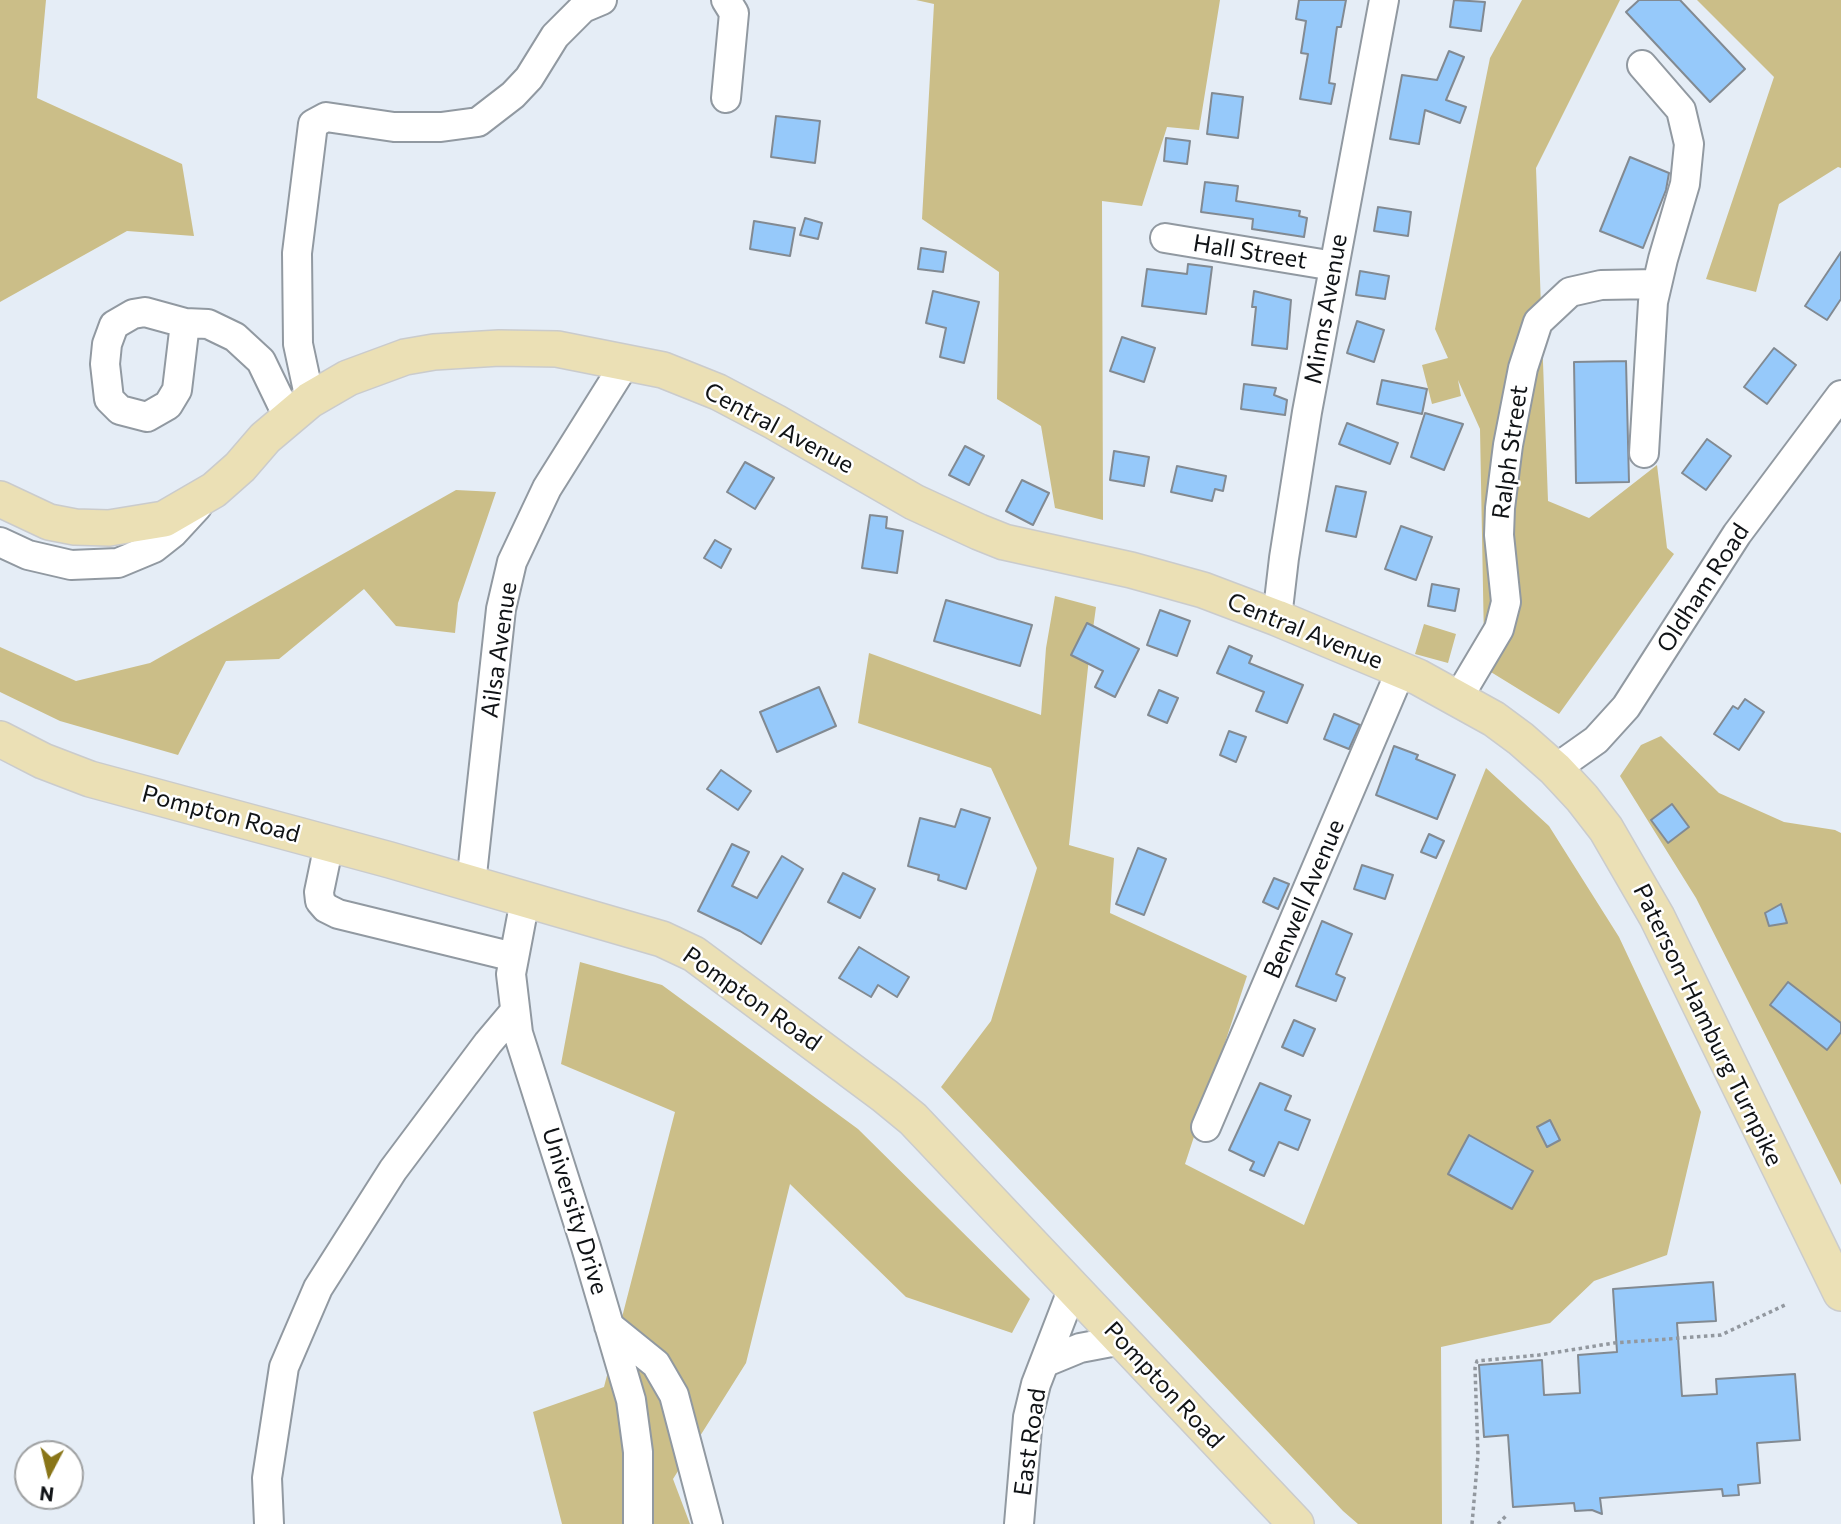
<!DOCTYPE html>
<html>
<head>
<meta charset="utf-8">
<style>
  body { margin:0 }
  #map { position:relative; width:1841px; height:1524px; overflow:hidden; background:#e5edf6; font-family:Commissioner,sans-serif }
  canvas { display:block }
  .north { position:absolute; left:14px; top:1440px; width:70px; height:70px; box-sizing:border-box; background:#fff; border:2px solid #9fa1a2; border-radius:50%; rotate:187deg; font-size:19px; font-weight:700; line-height:28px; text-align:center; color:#101316 }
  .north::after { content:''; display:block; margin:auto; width:24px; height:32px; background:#897518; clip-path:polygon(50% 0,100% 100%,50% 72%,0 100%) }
</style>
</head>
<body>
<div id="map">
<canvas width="1841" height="1524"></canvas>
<div class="north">N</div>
</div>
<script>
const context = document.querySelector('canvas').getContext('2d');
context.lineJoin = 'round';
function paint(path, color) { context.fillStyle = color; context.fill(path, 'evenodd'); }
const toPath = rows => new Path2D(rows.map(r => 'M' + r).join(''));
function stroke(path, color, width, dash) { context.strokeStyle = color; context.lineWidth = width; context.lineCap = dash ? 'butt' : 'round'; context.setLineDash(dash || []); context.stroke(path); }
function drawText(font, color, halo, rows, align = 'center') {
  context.font = font + ' Commissioner,sans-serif'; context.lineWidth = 5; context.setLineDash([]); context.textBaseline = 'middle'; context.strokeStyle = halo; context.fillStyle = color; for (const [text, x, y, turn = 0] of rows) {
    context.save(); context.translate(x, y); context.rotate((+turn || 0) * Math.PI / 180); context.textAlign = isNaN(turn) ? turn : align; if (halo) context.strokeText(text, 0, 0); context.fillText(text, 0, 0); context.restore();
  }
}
paint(toPath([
  [0,0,46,0,37,98,182,164,194,236,127,231,0,302],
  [916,0,1220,0,1199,130,1167,127,1142,206,1102,201,1103,520,1055,508,1041,426,997,399,999,272,922,219,934,4],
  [1522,0,1620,0,1536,168,1548,501,1589,518,1657,465,1667,548,1674,554,1559,714,1473,661,1484,642,1480,429,1458,380,1461,396,1432,404,1422,365,1448,358,1435,329,1490,58],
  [1697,0,1841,0,1841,168,1838,167,1779,204,1756,292,1706,279,1774,77],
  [456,490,496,492,458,603,455,633,396,626,364,589,279,659,226,661,178,755,60,721,0,692,0,647,76,681,150,663],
  [1055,596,1096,607,1089,658,1069,845,1114,858,1110,913,1247,976,1185,1164,1304,1225,1486,768,1549,826,1619,937,1701,1112,1667,1255,1594,1281,1550,1323,1441,1347,1442,1524,1358,1524,1343,1511,941,1087,991,1021,1037,868,991,768,858,723,869,653,1041,715,1046,648],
  [1424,624,1456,634,1448,663,1415,654],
  [1661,736,1719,793,1784,822,1835,830,1841,833,1841,1185,1696,898,1620,776,1641,745],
  [580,962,662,985,858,1129,1030,1299,1012,1333,906,1297,790,1184,746,1363,673,1479,690,1524,562,1524,533,1412,604,1387,675,1112,561,1064]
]), '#cbbe88');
const building = toPath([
  [1299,0,1346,0,1341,27,1337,27,1329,83,1335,84,1331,104,1300,99,1308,54,1301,53,1306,21,1296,19,1299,0],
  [1454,0,1485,2,1481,31,1450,27,1454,0],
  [1639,0,1680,0,1745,69,1710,102,1626,12,1639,0],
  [1449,51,1464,57,1446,100,1466,107,1460,123,1425,110,1419,144,1390,139,1402,75,1437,80,1449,51],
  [1212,93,1243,97,1238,138,1207,134,1212,93],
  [776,116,820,121,815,163,771,157,776,116],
  [1166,138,1190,141,1187,164,1164,161,1166,138],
  [1630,157,1669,173,1666,190,1643,248,1600,231,1630,157],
  [1205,182,1238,186,1236,201,1300,211,1299,216,1307,218,1304,237,1252,229,1253,219,1201,212,1205,182],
  [1378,207,1411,212,1408,236,1374,231,1378,207],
  [805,218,822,223,818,239,800,235,805,218],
  [754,221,795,228,790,256,750,249,754,221],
  [921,248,946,252,943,272,918,269,921,248],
  [1841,252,1841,299,1827,320,1805,306,1841,252],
  [1188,264,1212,267,1206,314,1142,306,1147,269,1187,274,1188,264],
  [1360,271,1389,276,1385,299,1356,295,1360,271],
  [933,291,979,302,964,363,940,357,946,328,926,323,933,291],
  [1254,291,1291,300,1287,349,1252,345,1256,307,1252,307,1254,291],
  [1357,321,1384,330,1374,362,1347,353,1357,321],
  [1122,337,1155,348,1144,382,1110,371,1122,337],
  [1774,348,1796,365,1767,404,1744,387,1774,348],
  [1626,361,1629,482,1576,483,1574,362,1626,361],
  [1382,380,1427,389,1422,414,1377,404,1382,380],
  [1244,384,1276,388,1274,395,1287,400,1285,415,1241,409,1244,384],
  [1425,413,1463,424,1444,470,1411,457,1425,413],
  [1347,423,1398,443,1390,464,1339,444,1347,423],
  [1707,439,1731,456,1706,490,1682,473,1707,439],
  [965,446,984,456,969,485,949,475,965,446],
  [1114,451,1149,457,1144,486,1110,480,1114,451],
  [745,462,774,478,755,509,727,492,745,462],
  [1177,466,1226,476,1223,491,1215,489,1212,501,1171,492,1177,466],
  [1022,480,1049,493,1033,525,1006,511,1022,480],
  [1336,486,1366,492,1356,537,1326,531,1336,486],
  [870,515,887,517,886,528,903,531,897,573,862,568,870,515],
  [1401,526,1432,537,1416,580,1385,569,1401,526],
  [715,540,731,549,721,568,704,558,715,540],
  [1432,584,1459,589,1455,611,1428,606,1432,584],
  [946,600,1032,625,1020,666,934,641,946,600],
  [1160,610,1190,621,1177,656,1147,645,1160,610],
  [1087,623,1139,649,1115,697,1095,687,1103,671,1071,655,1087,623],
  [1229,646,1252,656,1249,663,1303,685,1287,723,1256,711,1264,692,1217,673,1229,646],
  [819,687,836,726,777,752,760,712,819,687],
  [1159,690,1178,698,1167,723,1148,715,1159,690],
  [1745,699,1764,712,1739,750,1714,734,1733,706,1738,709,1745,699],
  [1334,714,1360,725,1349,749,1324,739,1334,714],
  [1229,731,1246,737,1236,762,1220,755,1229,731],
  [1394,746,1418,755,1416,759,1455,775,1437,819,1376,795,1394,746],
  [721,770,751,791,738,810,707,789,721,770],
  [1672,804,1689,827,1668,843,1651,820,1672,804],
  [961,809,990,818,966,889,938,880,939,875,908,866,920,818,955,827,961,809],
  [1429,834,1444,841,1436,858,1421,852,1429,834],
  [732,844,749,852,732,886,757,898,782,856,803,869,761,944,740,931,698,911,732,844],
  [1138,848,1166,859,1144,915,1116,904,1138,848],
  [1362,865,1393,875,1385,899,1354,889,1362,865],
  [843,873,875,889,860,918,828,902,843,873],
  [1274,878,1289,884,1278,909,1263,902,1274,878],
  [1781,904,1787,923,1769,926,1765,913,1781,904],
  [1322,921,1352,934,1336,974,1345,978,1336,1001,1296,986,1322,921],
  [859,947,909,977,897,997,878,985,871,997,839,978,859,947],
  [1788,982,1841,1023,1841,1032,1827,1050,1770,1005,1788,982],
  [1294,1020,1315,1029,1303,1056,1282,1047,1294,1020],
  [1260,1083,1291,1096,1285,1110,1310,1120,1298,1150,1279,1142,1264,1176,1250,1170,1254,1162,1229,1150,1260,1083],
  [1550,1120,1560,1140,1547,1147,1537,1127,1550,1120],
  [1469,1135,1533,1171,1512,1209,1448,1174,1469,1135],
  [1713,1282,1716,1321,1677,1323,1682,1396,1717,1394,1716,1379,1795,1374,1800,1440,1757,1443,1760,1483,1738,1485,1739,1495,1723,1496,1722,1489,1600,1498,1602,1514,1592,1510,1575,1511,1574,1503,1513,1507,1508,1435,1484,1437,1479,1365,1542,1360,1544,1395,1580,1393,1578,1355,1617,1352,1613,1289,1713,1282]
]);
paint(building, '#96c9fa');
stroke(building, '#828a92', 2);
const minor = toPath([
  [726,0,734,13,726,98],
  [1642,65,1681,110,1689,144,1685,184,1663,259,1653,302,1644,453],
  [1165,238,1334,266],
  [185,323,177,390,168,405,147,417,120,410,109,399,105,364,107,344,114,325,133,314,145,312,185,323,208,324,235,337,261,361,289,419],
  [310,400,298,344,297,253,313,124,326,117,394,127,441,127,478,122,513,95,529,78,555,36,583,8,602,0],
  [0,542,28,555,71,565,118,563,154,548,173,533,197,507],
  [1277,618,1284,558,1307,412,1384,0],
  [1458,698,1499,629,1506,602,1499,535,1500,508,1508,445,1523,368,1538,322,1570,292,1601,285,1657,284],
  [1555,769,1596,740,1626,707,1737,534,1841,395],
  [329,844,319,892,320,901,326,908,338,914,514,957],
  [471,884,501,609,512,562,547,488,626,362],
  [525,900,511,974,518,1033,586,1247,631,1400,638,1452,638,1524],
  [1206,1127,1401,670],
  [609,1326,656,1364,674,1395,708,1524],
  [1046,1362,1080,1348,1122,1340],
  [269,1524,267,1478,284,1367,318,1288,393,1170,488,1043,515,1011],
  [1019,1524,1028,1417,1036,1384,1073,1288]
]);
const major = toPath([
  [0,499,49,522,75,527,109,528,164,519,214,490,240,467,265,438,310,400,348,378,405,357,434,352,499,348,557,349,663,370,718,392,775,422,914,502,979,532,1004,542,1131,570,1203,590,1277,618,1418,677,1494,719,1521,739,1555,769,1582,798,1606,829,1657,917,1841,1293],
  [0,739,43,761,90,779,390,860,662,939,694,954,885,1096,913,1119,1296,1524]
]);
stroke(minor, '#9199a1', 32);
stroke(major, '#cacbcc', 38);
stroke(toPath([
  [1472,1524,1478,1455,1475,1368,1477,1361,1539,1355,1614,1343,1721,1335,1785,1305],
  [1498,1524,1507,1515]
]), '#92989f', 3.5, [3.5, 3.5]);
stroke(minor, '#fff', 28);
stroke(major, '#ebe0b5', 35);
drawText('24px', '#101316', '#fff', [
  ["Hall Street",1250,252,9],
  ["Minns Avenue",1326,309,-80],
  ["Central Avenue",779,428,28],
  ["Ralph Street",1510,452,-82],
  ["Oldham Road",1703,588,-57],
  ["Central Avenue",1305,631,22],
  ["Ailsa Avenue",499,650,-82],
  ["Pompton Road",221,814,15],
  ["Benwell Avenue",1304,899,-67],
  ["Pompton Road",752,999,35],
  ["Paterson-Hamburg Turnpike",1708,1025,64],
  ["University Drive",575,1211,73],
  ["Pompton Road",1164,1385,47],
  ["East Road",1030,1442,-82]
]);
</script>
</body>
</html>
